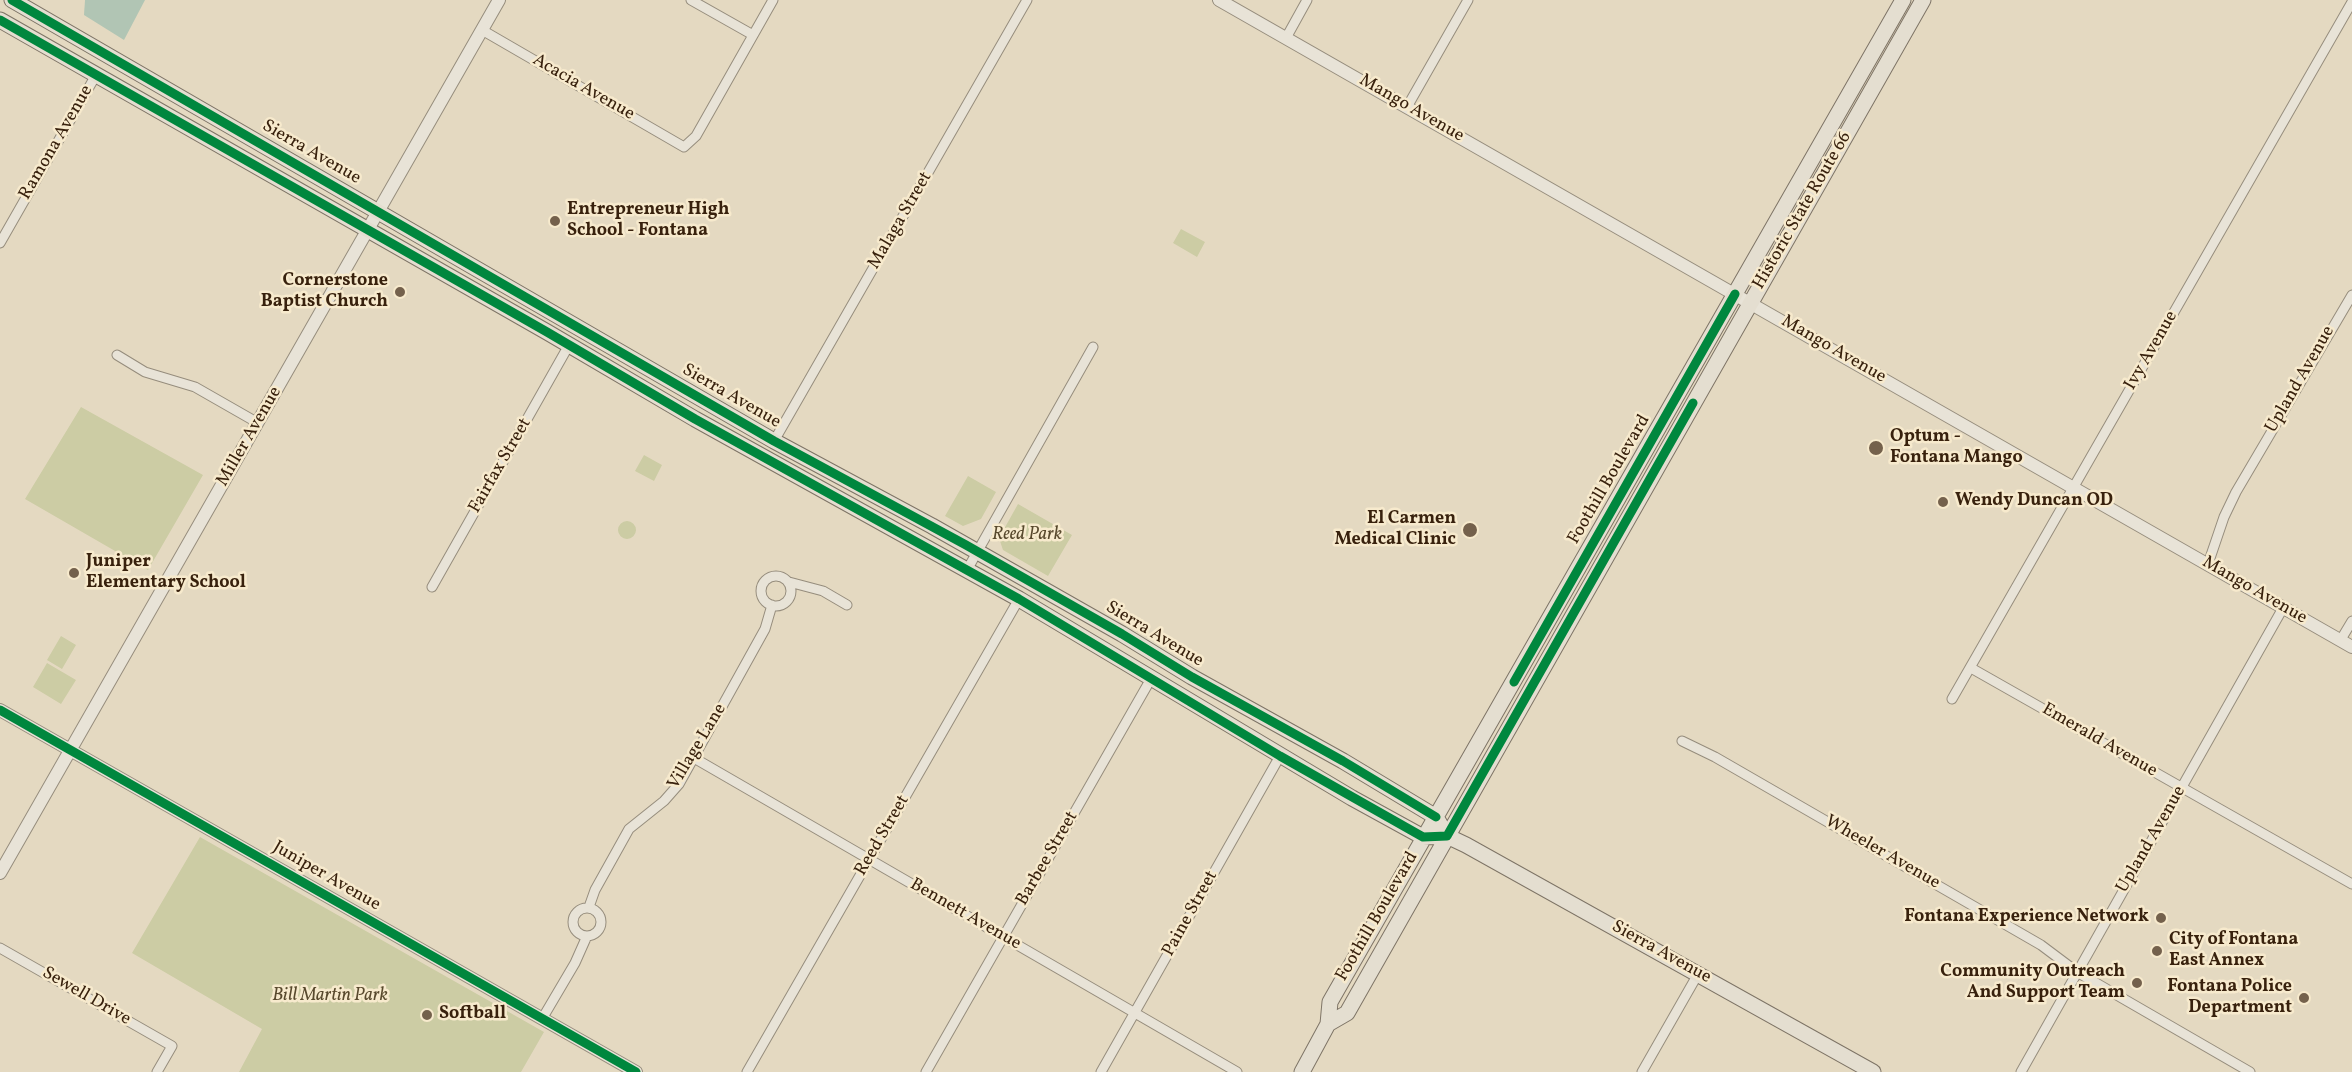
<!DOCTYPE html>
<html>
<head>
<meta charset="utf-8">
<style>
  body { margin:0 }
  canvas { display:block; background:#e4d9c1 }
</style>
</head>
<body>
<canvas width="2352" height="1072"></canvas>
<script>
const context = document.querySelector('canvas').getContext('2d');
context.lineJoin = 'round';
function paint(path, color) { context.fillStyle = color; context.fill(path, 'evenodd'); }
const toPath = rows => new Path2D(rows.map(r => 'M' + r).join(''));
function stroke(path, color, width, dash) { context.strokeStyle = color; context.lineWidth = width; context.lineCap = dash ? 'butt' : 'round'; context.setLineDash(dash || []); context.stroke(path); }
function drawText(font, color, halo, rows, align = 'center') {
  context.font = font + ' Vollkorn,serif'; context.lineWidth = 5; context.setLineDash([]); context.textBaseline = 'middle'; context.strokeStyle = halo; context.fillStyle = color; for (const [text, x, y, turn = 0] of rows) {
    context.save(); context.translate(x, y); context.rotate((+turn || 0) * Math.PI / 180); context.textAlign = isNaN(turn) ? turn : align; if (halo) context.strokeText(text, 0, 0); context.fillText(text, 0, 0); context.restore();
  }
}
paint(toPath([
  [1181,229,1205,242,1197,257,1173,243],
  [81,407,203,475,148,570,25,499],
  [644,455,662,465,654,481,635,471],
  [968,476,996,492,981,519,963,526,945,516],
  [1018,504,1072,535,1048,576,1003,550,999,538],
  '618 530a9 9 0 1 1 18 0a9 9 0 1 1-18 0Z',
  [61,636,76,645,62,669,47,660],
  [47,663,76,680,61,704,33,687],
  [200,837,544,1032,521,1072,239,1072,262,1029,132,953]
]), '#cccca4');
paint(toPath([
  [85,0,145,0,124,40,84,15]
]), '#b1c5b4');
const minor = toPath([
  [691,0,753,35],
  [482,30,684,147,696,136,773,0],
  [1286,38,1307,0],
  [1407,107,1468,0],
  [0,243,96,75],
  [117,355,145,372,195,387,258,423],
  [774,441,1027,0],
  [2208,564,2224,517,2236,492,2352,295],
  [967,570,1093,347],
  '761 591a15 15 0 1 1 30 0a15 15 0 1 1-30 0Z',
  [789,582,823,591,847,605],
  [432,587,569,345],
  [2340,641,2352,621],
  [1971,668,2352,884],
  [1952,699,2352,2],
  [1682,741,1715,757,2041,945,2077,972,2250,1072],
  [694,758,1237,1072],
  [589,907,595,890,629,829,664,801,679,784,765,629,772,605],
  '573 922a14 14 0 1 1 28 0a14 14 0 1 1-28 0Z',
  [0,948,172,1046,157,1072],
  [542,1019,575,963,587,936],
  [747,1072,1019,599],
  [926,1072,1152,677],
  [1101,1072,1280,756],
  [1642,1072,1698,974],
  [2021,1072,2283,608]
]);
const tertiary = toPath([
  [1219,0,2352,647],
  [0,710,636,1072],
  [0,873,499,0]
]);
const primary = toPath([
  [12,0,774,441,932,526,1122,634,1192,677,1343,761,1436,817,1447,836],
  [0,20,547,332,695,419,1019,599,1352,798,1423,837,1447,836,1466,845,1873,1072],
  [1328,1024,1347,1013,1923,0],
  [1302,1072,1328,1024,1330,1002,1903,0]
]);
stroke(minor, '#968d7d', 11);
stroke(tertiary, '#968d7d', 14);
stroke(primary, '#7e7466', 17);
stroke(minor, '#e8e3d7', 9);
stroke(tertiary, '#e8e3d7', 12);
stroke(primary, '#e4ded0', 15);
stroke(toPath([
  [12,0,774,441,966,545,1122,634,1192,677,1343,761,1436,817],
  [0,20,547,332,695,419,1019,599,1280,756,1423,837,1447,836,1693,403],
  [1514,682,1735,294],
  [0,710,636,1072]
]), '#00873e', 9);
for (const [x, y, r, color] of [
  [555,221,6,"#74614c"],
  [400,292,6,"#74614c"],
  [1876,448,8,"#74614c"],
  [1943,502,6,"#74614c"],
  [1470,530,8,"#74614c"],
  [74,573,6,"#74614c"],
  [2161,918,6,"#74614c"],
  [2157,951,6,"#74614c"],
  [2137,983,6,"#74614c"],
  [2304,998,6,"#74614c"],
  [427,1015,6,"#74614c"]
]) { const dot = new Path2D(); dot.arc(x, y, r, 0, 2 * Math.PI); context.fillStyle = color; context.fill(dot); stroke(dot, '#f7eacd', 2); }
drawText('18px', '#38210d', '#f7eacd', [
  ["Acacia Avenue",583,88,30],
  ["Mango Avenue",1411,109,30],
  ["Ramona Avenue",57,143,-60],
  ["Sierra Avenue",311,153,30],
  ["Historic State Route 66",1803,211,-60],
  ["Malaga Street",901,221,-60],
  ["Mango Avenue",1833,350,30],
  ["Ivy Avenue",2152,351,-60],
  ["Upland Avenue",2301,380,-60],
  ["Sierra Avenue",731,397,30],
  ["Miller Avenue",250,437,-60],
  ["Fairfax Street",501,466,-60],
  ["Foothill Boulevard",1610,480,-60],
  ["Mango Avenue",2254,591,30],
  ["Sierra Avenue",1154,635,31],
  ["Emerald Avenue",2099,741,30],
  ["Village Lane",698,747,-59],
  ["Reed Street",883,836,-60],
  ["Upland Avenue",2152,840,-60],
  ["Wheeler Avenue",1882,853,30],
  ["Barbee Street",1048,859,-60],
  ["Juniper Avenue",326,877,30],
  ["Paine Street",1191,914,-61],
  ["Bennett Avenue",965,915,30],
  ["Foothill Boulevard",1378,917,-60],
  ["Sierra Avenue",1661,953,29],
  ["Sewell Drive",86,997,30]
]);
drawText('bold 18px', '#38210d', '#f7eacd', [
  ["Entrepreneur High",567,211],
  ["School - Fontana",567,232],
  ["Cornerstone",388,282,"right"],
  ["Baptist Church",388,303,"right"],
  ["Optum -",1890,438],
  ["Fontana Mango",1890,459],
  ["Wendy Duncan OD",1955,502],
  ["El Carmen",1456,520,"right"],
  ["Medical Clinic",1456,541,"right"],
  ["Juniper",86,563],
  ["Elementary School",86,584],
  ["Fontana Experience Network",2149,918,"right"],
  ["City of Fontana",2169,941],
  ["East Annex",2169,962],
  ["Community Outreach",2125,973,"right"],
  ["And Support Team",2125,994,"right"],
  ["Fontana Police",2292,988,"right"],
  ["Department",2292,1009,"right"],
  ["Softball",439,1015]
], 'left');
drawText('italic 18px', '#58492d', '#f7eacd', [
  ["Reed Park",1027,536],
  ["Bill Martin Park",330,997]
]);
</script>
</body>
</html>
